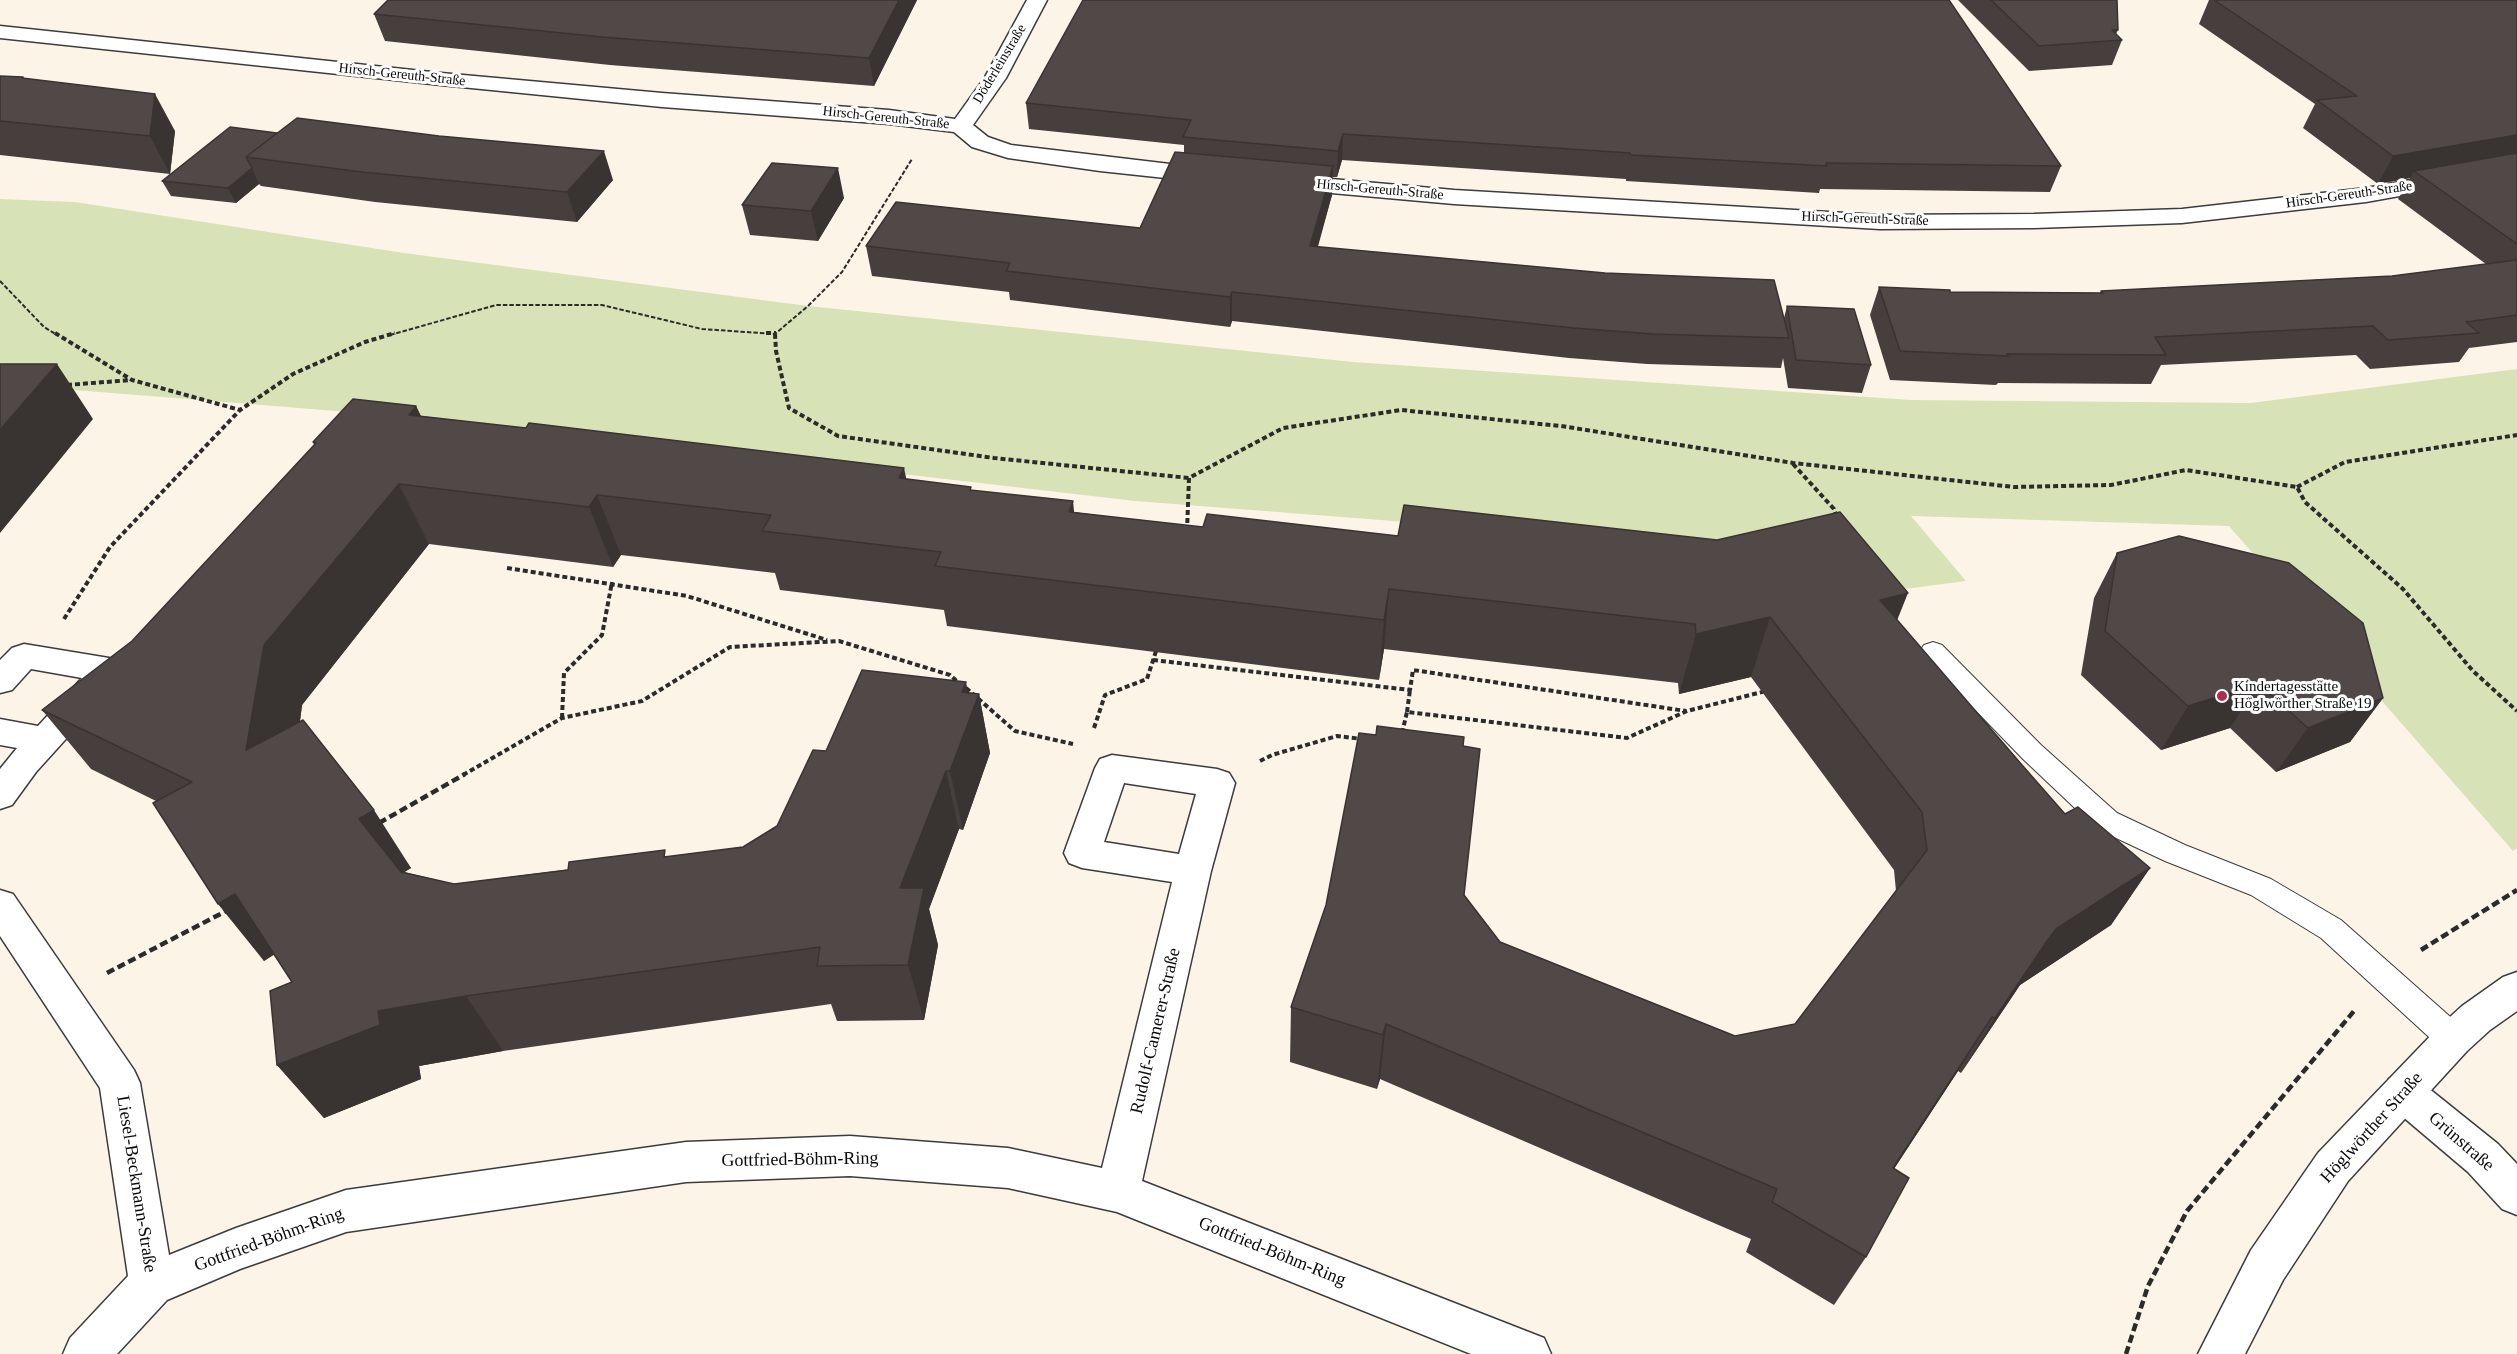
<!DOCTYPE html>
<html>
<head>
<meta charset="utf-8">
<style>
  body { margin:0 }
  canvas { display:block; background:#fdf4e8 }
</style>
</head>
<body>
<canvas width="2517" height="1354"></canvas>
<script>
const context = document.querySelector('canvas').getContext('2d');
context.lineJoin = 'round';
function paint(path, color) { context.fillStyle = color; context.fill(path, 'evenodd'); }
const toPath = rows => new Path2D(rows.map(r => 'M' + r).join(''));
function stroke(path, color, width, dash) { context.strokeStyle = color; context.lineWidth = width; context.lineCap = dash ? 'butt' : 'round'; context.setLineDash(dash || []); context.stroke(path); }
function drawText(font, color, halo, rows, align = 'center') {
  context.font = font + ' Georgia,serif'; context.lineWidth = 6; context.setLineDash([]); context.textBaseline = 'middle'; context.strokeStyle = halo; context.fillStyle = color; for (const [text, x, y, turn = 0] of rows) {
    context.save(); context.translate(x, y); context.rotate((+turn || 0) * Math.PI / 180); context.textAlign = isNaN(turn) ? turn : align; if (halo) context.strokeText(text, 0, 0); context.fillText(text, 0, 0); context.restore();
  }
}
paint(toPath([
  [0,199,75,202,404,253,808,306,1353,362,1911,400,2251,403,2517,369,2517,848,2513,851,2229,526,1911,516,1966,581,1859,595,1785,537,1664,542,1135,501,411,417,0,384]
]), '#d7e3b6');
const service = toPath([
  [1933,642,1942,645,2041,745,2117,813,2185,845,2271,879,2341,920,2464,1029,2468,1039,2464,1049,2453,1053,2442,1049,2321,938,2251,895,2165,861,2097,829,2023,759,1924,657,1920,651,1924,645,1933,642]
]);
const minor = toPath([
  [1027,0,1047,0,1006,78,973,125,988,137,1011,145,1212,169,1220,171,1224,176,1220,181,1212,183,1100,171,1008,158,972,147,954,132,889,124,662,107,441,85,0,38,0,26,441,73,662,93,889,110,955,119,985,77,1027,0],
  [2517,161,2517,175,2366,202,2182,223,2034,228,1880,229,1454,204,1287,189,1279,187,1275,182,1279,177,1287,175,1454,190,1880,215,2034,214,2182,209,2366,188,2517,161],
  [24,644,109,658,121,662,125,670,121,678,36,772,12,805,0,809,0,769,17,748,0,745,0,719,38,726,82,678,31,669,12,690,0,693,0,660,12,648,24,644],
  [1112,755,1217,769,1229,773,1235,783,1211,871,1142,1181,1544,1338,1551,1354,1471,1354,1117,1212,1008,1188,850,1176,686,1182,346,1232,240,1269,167,1300,117,1354,63,1354,70,1338,128,1276,100,1088,0,936,0,890,13,894,134,1070,140,1083,169,1255,236,1228,346,1190,686,1142,850,1136,1008,1148,1102,1168,1172,882,1082,868,1069,863,1064,853,1095,768,1100,759,1112,755],
  [1124,783,1196,794,1179,854,1104,842,1124,783],
  [2403,1073,2417,1079,2498,1144,2517,1164,2517,1215,2502,1209,2468,1172,2389,1105,2383,1092,2389,1079,2403,1073]
]);
const tertiary = toPath([
  [2517,972,2517,1011,2490,1030,2467,1051,2348,1181,2283,1280,2245,1354,2198,1354,2251,1250,2318,1153,2439,1027,2462,1006,2503,977,2517,972]
]);
stroke(service, '#3c3c3c', 2);
stroke(minor, '#3c3c3c', 3);
stroke(tertiary, '#3c3c3c', 3);
stroke(toPath([
  [0,281,44,327,57,335],
  [390,335,496,305,602,305,702,329,775,334,808,306,842,272,912,159]
]), '#2b2b2b', 2, [4.5, 2]);
stroke(toPath([
  [55,333,132,380,240,410],
  [766,333,776,333],
  [775,334,776,351,789,408,838,436,994,458,1189,478],
  [67,385,131,380],
  [1793,464,1834,509,1837,518],
  [2297,487,2345,462,2517,435],
  [1187,531,1189,478,1283,428,1401,410,1561,426,1793,463,2014,487,2111,485,2186,470,2297,487,2305,502,2403,589,2473,671,2517,711],
  [507,568,687,596,827,640],
  [64,619,110,547,240,410,293,374,365,342,395,333],
  [1153,660,1410,690,1413,670,1686,711],
  [966,688,1015,731,1073,744],
  [1407,712,1410,690],
  [562,718,564,673,602,635,612,582],
  [1094,728,1105,695,1147,679,1157,648],
  [1402,733,1407,712,1627,738,1687,711,1766,691],
  [1260,761,1272,755,1337,736,1362,739],
  [463,775,562,718,642,701,730,647,839,641,950,675,960,684]
]), '#2b2b2b', 4, [5, 3]);
stroke(toPath([
  [379,823,465,774],
  [2421,950,2517,890],
  [107,973,228,910],
  [2126,1354,2148,1286,2187,1211,2354,1011]
]), '#2b2b2b', 4.5, [8, 4]);
paint(service, '#fff');
paint(minor, '#fff');
paint(tertiary, '#fff');
paint(toPath([
  [388,0,917,0,874,86,610,65,385,41,374,14],
  [1958,0,2117,0,2118,30,2116,34,2122,40,2112,65,2029,71],
  [2209,0,2517,0,2517,342,2469,348,2459,362,2370,369,2356,355,2161,365,2151,384,1998,383,1996,385,1890,380,1870,315,1879,287,1950,292,2100,293,2101,291,2392,276,2486,264,2398,199,2410,178,2378,184,2303,128,2315,104,2199,24],
  [0,76,23,77,24,79,175,131,170,174,0,155],
  [1026,103,2061,166,2050,192,1820,189,1819,193,1626,181,1626,179,1342,160,1337,177,1332,177,1332,195,1317,247,1784,318,1787,306,1871,365,1862,393,1788,388,1783,358,1781,368,1647,364,1569,358,1232,321,1230,327,1010,300,1009,292,872,276,866,246,1140,228,1184,153,1184,145,1029,129],
  [230,127,613,180,577,222,375,202,261,186,259,184,236,203,171,196,162,181],
  [844,198,818,241,750,235,742,205],
  [416,406,421,416,907,479,972,490,1074,512,1897,621,2065,814,2150,868,2111,925,2020,985,2012,997,1961,1073,1958,1071,1894,1169,1866,1257,1834,1305,1746,1252,1751,1239,1380,1079,1377,1089,1290,1062,1291,1007,1463,746,1464,895,1500,942,1735,1036,1795,1024,1896,891,1894,870,1751,677,1679,694,1678,683,1384,649,1379,680,947,626,944,610,780,590,775,573,621,555,613,567,429,544,302,705,300,722,411,868,404,872,454,884,743,847,777,826,826,751,968,693,979,694,990,753,963,830,959,829,929,909,938,945,924,1020,837,1021,831,1004,503,1051,419,1066,421,1079,324,1118,277,1065,292,982,274,954,264,961,156,801,91,769,42,710,132,641,314,445,313,442],
  [2117,553,2383,698,2350,742,2276,772,2230,728,2161,750,2081,675,2094,598]
]), '#463f3d');
paint(toPath([
  [899,0,917,0,874,86,869,58],
  [155,94,175,131,170,174,150,136],
  [1343,134,1342,160,1337,177,1338,151],
  [2517,135,2517,160,2414,171,2410,178,2378,184,2393,156],
  [604,151,613,180,577,222,567,192],
  [1333,166,1332,195,1310,276,1310,246],
  [252,168,259,184,236,203,228,188],
  [838,168,844,198,818,241,811,211],
  [1232,292,1232,321,1230,327,1230,297],
  [57,364,93,419,0,533,0,430],
  [416,406,444,466,409,415],
  [904,468,917,528,899,478],
  [399,484,429,544,302,705,288,808,246,750,264,645],
  [597,495,621,555,613,567,589,507],
  [1073,501,1079,560,1069,512],
  [1389,589,1384,649,1379,680,1384,620],
  [1908,593,1884,653,1880,600],
  [1770,617,1751,677,1679,694,1696,634],
  [966,682,972,712,979,694,990,753,963,830,950,771,962,692],
  [2259,684,2230,728,2161,750,2188,706],
  [2383,698,2350,742,2276,772,2308,728],
  [946,771,959,829,929,909,938,945,924,1020,908,965,900,888],
  [374,810,411,868,397,877,359,819],
  [2150,868,2111,925,2020,985,1961,1073,1995,1018,2056,929],
  [235,894,280,951,264,961,218,904],
  [466,996,503,1051,419,1066,421,1079,324,1118,277,1065,378,1011],
  [1992,1017,1958,1071,1861,1219,1893,1168],
  [1386,1024,1380,1079,1377,1089,1383,1035]
]), '#393332');
const building = toPath([
  [388,0,899,0,869,58,602,37,374,14,388,0],
  [1083,0,1949,0,2061,166,1826,163,1827,166,1631,155,1630,153,1343,134,1338,151,1183,137,1191,120,1026,103,1083,0],
  [1991,0,2117,0,2118,30,2112,30,2122,40,2039,46,1991,0],
  [2214,0,2517,0,2517,135,2393,156,2317,100,2357,96,2214,0],
  [0,76,23,77,22,78,155,94,150,136,0,121,0,76],
  [297,118,439,136,604,151,567,192,362,172,246,157,297,118],
  [230,127,277,133,246,157,252,168,228,188,162,181,230,127],
  [1175,152,1333,166,1310,246,1605,273,1774,280,1789,338,1653,334,1574,328,1232,292,1230,297,1006,271,1010,263,866,246,896,202,1140,228,1175,152],
  [2517,153,2517,244,2414,171,2517,153],
  [772,163,838,168,811,211,742,205,772,163],
  [2517,260,2517,315,2466,322,2479,333,2388,340,2373,326,2155,337,2166,355,2007,354,2008,356,1900,351,1879,287,1950,290,1950,292,2103,293,2101,291,2392,276,2517,260],
  [1787,306,1854,309,1871,365,1796,360,1787,306],
  [0,364,57,364,0,430,0,364],
  [353,399,416,406,409,415,526,428,529,423,904,468,899,478,971,487,970,490,1073,501,1069,512,1203,527,1207,514,1398,536,1404,505,1717,540,1840,512,1908,593,1880,600,2022,765,2065,814,2078,807,2150,868,2056,929,2047,941,1995,1018,1992,1017,1893,1168,1909,1178,1866,1257,1772,1202,1777,1189,1386,1024,1383,1035,1291,1007,1326,905,1359,733,1376,735,1377,726,1464,737,1463,746,1480,749,1464,895,1500,942,1735,1036,1795,1024,1927,850,1922,812,1770,617,1696,634,1695,624,1389,589,1384,620,935,566,941,552,762,531,771,515,597,495,589,507,399,484,264,645,246,750,303,720,374,810,359,819,401,872,454,884,568,870,569,862,665,850,664,857,743,847,777,826,813,750,826,751,862,670,966,682,962,692,979,694,950,771,946,771,900,888,924,888,908,965,817,966,820,947,466,996,378,1011,380,1025,277,1065,270,991,292,982,235,894,218,904,153,803,192,782,42,710,132,641,316,443,313,442,353,399],
  [2179,536,2289,563,2363,623,2383,698,2308,728,2259,684,2188,706,2105,631,2117,553,2179,536]
]);
paint(building, '#514947');
stroke(building, '#393332', 1.5);
for (const [x, y, r, color] of [
  [2222,696,6,"#ab304f"]
]) { const dot = new Path2D(); dot.arc(x, y, r, 0, 2 * Math.PI); context.fillStyle = color; context.fill(dot); stroke(dot, '#fff', 2); }
drawText('14px', '#090909', '#fff', [
  ["Döderleinstraße",1000,64,-59],
  ["Hirsch-Gereuth-Straße",402,75,6],
  ["Hirsch-Gereuth-Straße",886,118,6],
  ["Hirsch-Gereuth-Straße",1380,190,5],
  ["Hirsch-Gereuth-Straße",2349,195,-8],
  ["Hirsch-Gereuth-Straße",1865,219,2]
]);
drawText('15px', '#090909', '#fff', [
  ["Kindertagesstätte",2234,687],
  ["Höglwörther Straße 19",2234,704]
], 'left');
drawText('18px', '#090909', '#fff', [
  ["Rudolf-Camerer-Straße",1156,1031,-77],
  ["Höglwörther Straße",2372,1128,-48],
  ["Grünstraße",2461,1142,41],
  ["Gottfried-Böhm-Ring",800,1160,-1],
  ["Liesel-Beckmann-Straße",136,1184,81],
  ["Gottfried-Böhm-Ring",269,1240,-20],
  ["Gottfried-Böhm-Ring",1272,1252,22]
]);
</script>
</body>
</html>
